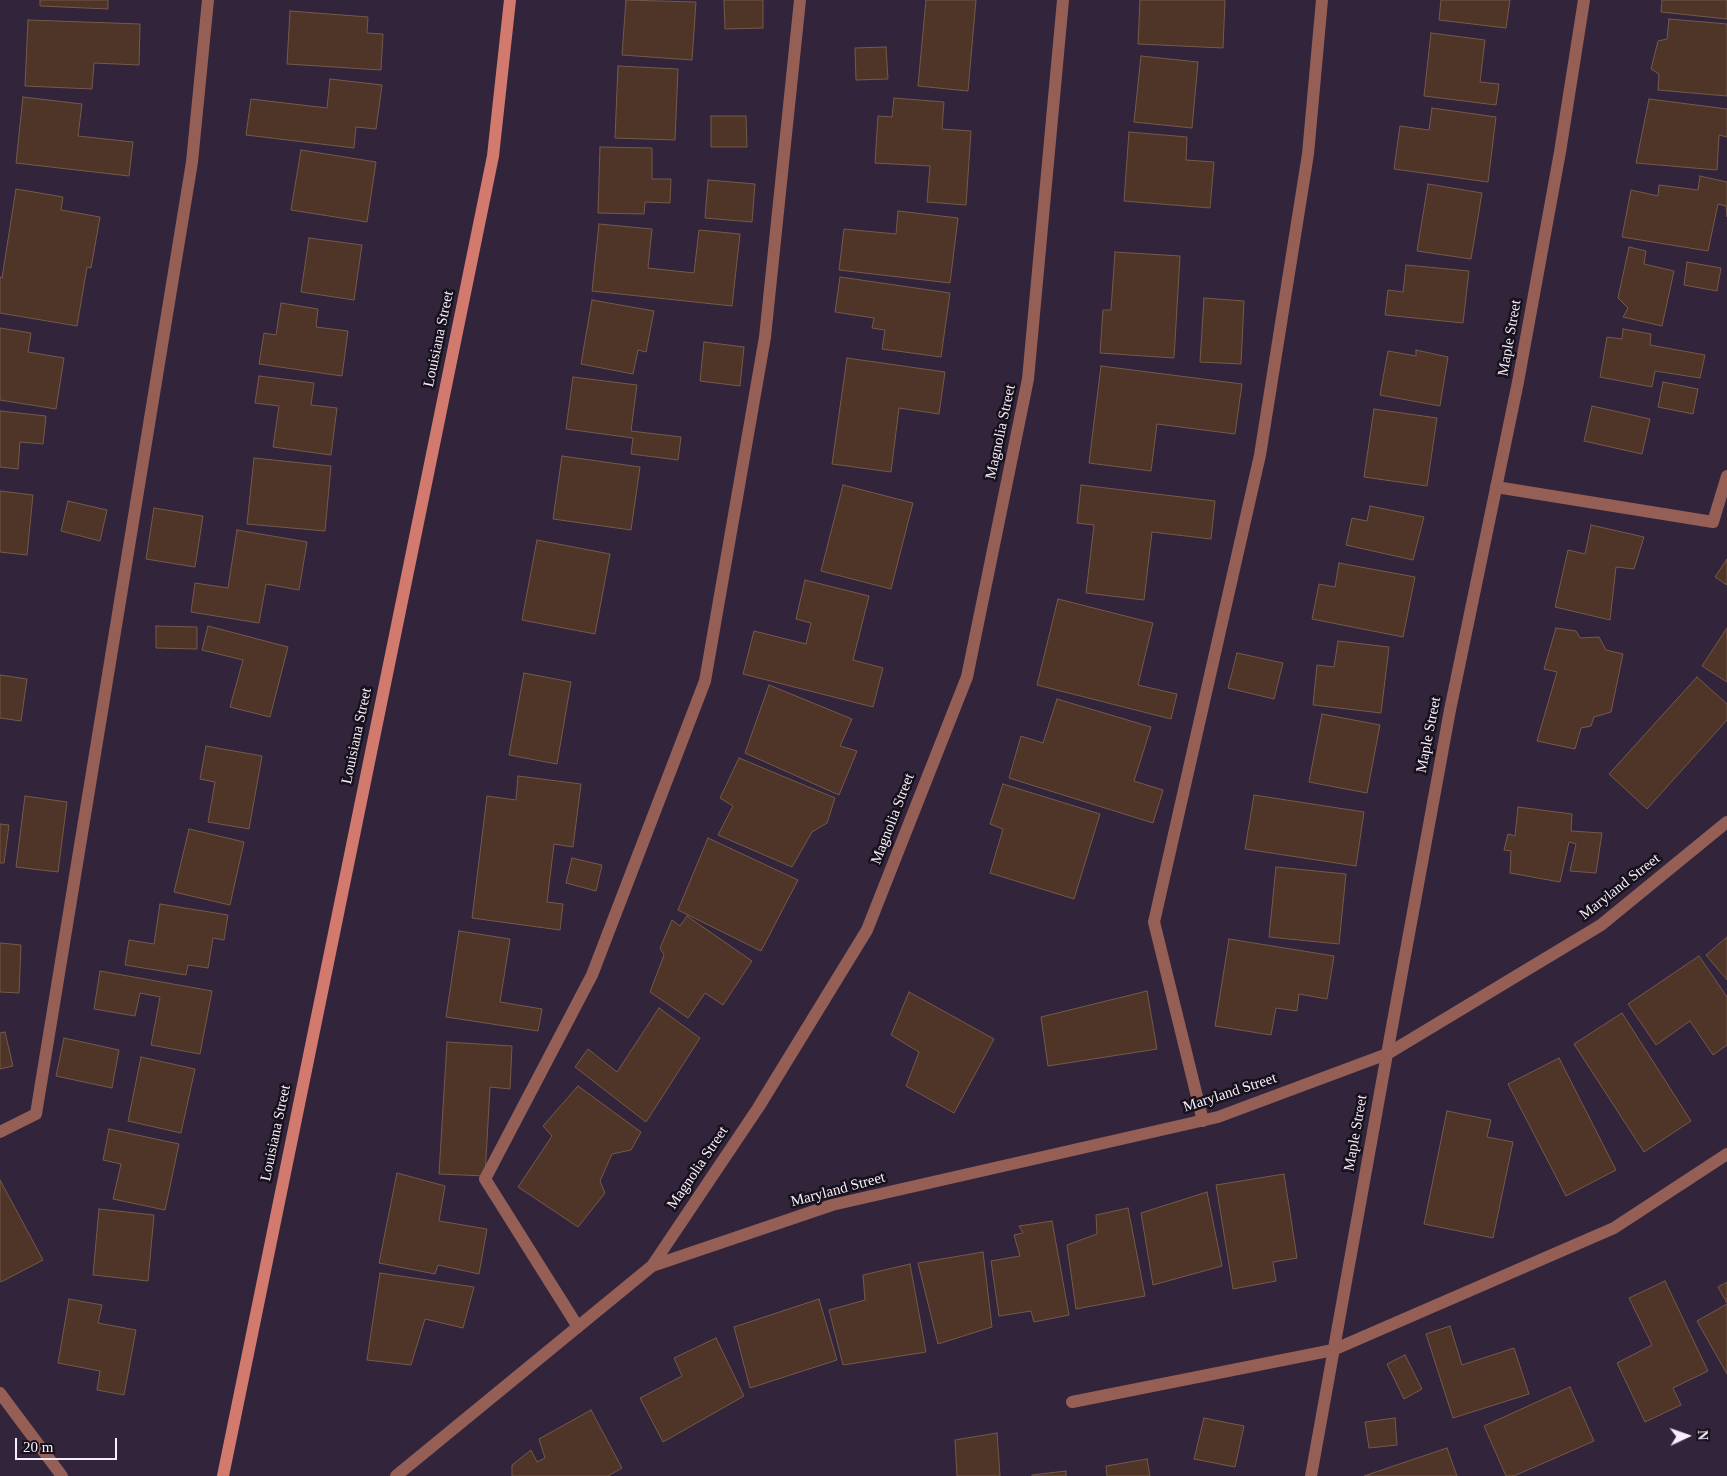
<!DOCTYPE html>
<html>
<head>
<meta charset="utf-8">
<style>
  body { margin:0 }
  #map { position:relative; width:1727px; height:1476px; overflow:hidden; background:#32253b; font-family:Georgia,serif }
  canvas { display:block }
  .north { position:absolute; left:1662px; top:1411px; width:50px; height:50px; -webkit-text-stroke:4px #17111b; paint-order:stroke; rotate:87deg; font-size:14px; font-weight:700; line-height:20px; text-align:center; color:#f7eefd }
  .north::after { content:''; display:block; margin:auto; width:18px; height:22px; background:#f7eefd; clip-path:polygon(50% 0,100% 100%,50% 72%,0 100%) }
  .scale { position:absolute; left:15px; top:1438px; width:102px; height:22px; box-sizing:border-box; border:2px solid #f7eefd; border-top:0; padding-left:6px; font-size:15px; line-height:18px; white-space:nowrap; color:#f7eefd; -webkit-text-stroke:4px #17111b; paint-order:stroke }
</style>
</head>
<body>
<div id="map">
<canvas width="1727" height="1476"></canvas>
<div class="north">N</div>
<div class="scale">20 m</div>
</div>
<script>
const context = document.querySelector('canvas').getContext('2d');
context.lineJoin = 'round';
function paint(path, color) { context.fillStyle = color; context.fill(path, 'evenodd'); }
const toPath = rows => new Path2D(rows.map(r => 'M' + r).join(''));
function stroke(path, color, width, dash) { context.strokeStyle = color; context.lineWidth = width; context.lineCap = dash ? 'butt' : 'round'; context.setLineDash(dash || []); context.stroke(path); }
function drawText(font, color, halo, rows, align = 'center') {
  context.font = font + ' Georgia,serif'; context.lineWidth = 5; context.setLineDash([]); context.textBaseline = 'middle'; context.strokeStyle = halo; context.fillStyle = color; for (const [text, x, y, turn = 0] of rows) {
    context.save(); context.translate(x, y); context.rotate((+turn || 0) * Math.PI / 180); context.textAlign = isNaN(turn) ? turn : align; if (halo) context.strokeText(text, 0, 0); context.fillText(text, 0, 0); context.restore();
  }
}
const building = toPath([
  [40,0,108,0,108,9,40,6,40,0],
  [626,0,696,2,692,60,622,55,626,0],
  [724,0,763,0,763,28,725,29,724,0],
  [926,0,976,0,968,91,918,86,926,0],
  [1140,0,1225,0,1223,48,1138,44,1140,0],
  [1441,0,1510,0,1506,28,1439,20,1441,0],
  [1662,0,1727,0,1727,19,1661,12,1662,0],
  [290,11,368,17,367,33,383,34,381,70,287,64,290,11],
  [1669,19,1727,24,1727,96,1658,90,1659,74,1651,69,1658,41,1667,39,1669,19],
  [28,20,140,24,139,65,94,63,92,89,25,86,28,20],
  [1431,33,1485,40,1480,82,1499,84,1496,105,1424,96,1431,33],
  [886,47,888,79,856,80,855,48,886,47],
  [1141,56,1198,62,1192,128,1134,122,1141,56],
  [618,66,678,69,675,140,615,138,618,66],
  [330,79,382,85,376,129,356,127,354,148,246,135,251,99,327,108,330,79],
  [23,97,82,104,78,136,133,142,129,176,16,163,23,97],
  [894,98,944,102,942,129,971,131,966,205,927,202,930,166,875,163,878,116,892,117,894,98],
  [1649,99,1727,109,1727,137,1719,135,1717,170,1636,163,1649,99],
  [1432,108,1496,117,1488,182,1394,169,1400,126,1429,130,1432,108],
  [711,116,746,116,747,147,711,147,711,116],
  [1129,132,1187,137,1186,160,1214,162,1210,208,1124,201,1129,132],
  [600,147,652,148,652,179,671,179,670,203,645,202,644,214,598,213,600,147],
  [301,150,376,162,367,222,291,210,301,150],
  [1700,176,1727,182,1727,217,1726,206,1718,204,1708,251,1622,237,1631,190,1658,196,1659,185,1698,190,1700,176],
  [708,180,755,184,752,222,705,218,708,180],
  [1428,184,1482,193,1471,259,1417,251,1428,184],
  [16,189,63,197,61,210,100,217,91,268,87,267,77,326,0,313,0,277,2,278,16,189],
  [898,211,958,218,950,283,839,270,844,229,896,234,898,211],
  [599,224,652,229,648,268,694,273,699,230,740,234,732,306,592,291,599,224],
  [309,238,362,245,354,300,301,292,309,238],
  [1629,247,1646,251,1644,264,1674,271,1662,326,1623,317,1628,308,1618,298,1629,247],
  [1115,252,1180,256,1174,358,1100,353,1103,310,1111,310,1115,252],
  [1687,262,1721,268,1717,291,1684,285,1687,262],
  [1406,265,1469,271,1463,323,1385,315,1388,290,1403,292,1406,265],
  [840,277,950,293,941,357,882,349,885,330,872,328,874,318,835,312,840,277],
  [1204,298,1244,301,1241,364,1200,362,1204,298],
  [592,300,654,311,646,352,638,350,633,374,581,364,592,300],
  [281,303,318,309,316,327,348,331,342,376,259,364,264,333,276,335,281,303],
  [0,328,31,333,28,352,64,358,56,409,0,400,0,328],
  [1623,329,1651,334,1650,345,1705,355,1700,378,1655,371,1652,387,1600,377,1607,337,1622,339,1623,329],
  [704,342,744,347,740,386,700,381,704,342],
  [1416,350,1448,357,1440,406,1380,395,1388,351,1416,356,1416,350],
  [847,358,945,372,939,414,899,408,891,472,832,464,847,358],
  [1101,366,1242,384,1235,434,1157,424,1151,471,1089,463,1101,366],
  [259,376,314,383,311,405,337,408,331,455,273,447,279,406,255,403,259,376],
  [573,377,637,385,631,431,681,437,678,460,631,454,633,438,566,429,573,377],
  [1663,382,1698,389,1693,414,1658,407,1663,382],
  [1592,406,1650,419,1642,454,1584,441,1592,406],
  [1374,409,1437,418,1427,486,1364,477,1374,409],
  [0,411,46,416,43,444,20,442,18,469,0,467,0,411],
  [562,456,640,467,631,530,553,519,562,456],
  [254,458,331,466,325,531,247,524,254,458],
  [843,485,913,503,891,589,821,571,843,485],
  [1081,485,1215,501,1211,539,1152,532,1144,600,1086,593,1094,525,1077,523,1081,485],
  [0,491,33,495,27,555,0,552,0,491],
  [68,501,107,510,100,541,61,531,68,501],
  [1370,506,1424,517,1413,560,1346,545,1352,518,1367,521,1370,506],
  [154,508,203,516,195,567,146,559,154,508],
  [1591,525,1644,537,1634,569,1616,567,1610,620,1555,607,1568,550,1585,554,1591,525],
  [237,530,307,542,299,590,266,584,259,623,191,612,195,583,228,588,237,530],
  [537,540,610,554,595,634,522,620,537,540],
  [1727,559,1727,585,1715,577,1727,559],
  [1339,563,1415,577,1403,637,1312,619,1319,584,1335,587,1339,563],
  [805,580,869,596,853,660,883,668,873,707,743,674,754,631,806,644,811,623,796,619,805,580],
  [1058,599,1153,623,1138,685,1177,694,1171,719,1037,685,1058,599],
  [156,626,197,627,197,649,156,648,156,626],
  [208,626,288,647,270,717,230,707,243,660,202,650,208,626],
  [1556,628,1576,631,1580,638,1599,637,1606,650,1623,654,1611,712,1594,717,1591,726,1581,728,1575,749,1537,741,1557,672,1544,669,1556,628],
  [1727,628,1727,682,1702,666,1727,628],
  [1338,641,1389,647,1381,713,1313,705,1317,665,1334,667,1338,641],
  [1237,653,1283,663,1274,699,1228,688,1237,653],
  [524,673,571,682,557,764,509,755,524,673],
  [0,675,27,679,21,721,0,718,0,675],
  [1697,677,1727,704,1727,720,1647,809,1609,774,1697,677],
  [769,685,852,719,840,746,857,751,839,795,745,753,769,685],
  [1057,699,1151,727,1134,781,1163,790,1153,823,1009,778,1021,736,1043,743,1057,699],
  [1322,714,1380,725,1367,793,1309,782,1322,714],
  [206,746,262,756,249,829,208,822,215,782,200,779,206,746],
  [739,758,835,798,827,823,812,832,792,867,718,835,733,806,720,798,739,758],
  [518,776,581,784,573,847,554,844,547,902,563,904,560,930,472,918,487,796,516,800,518,776],
  [1003,784,1100,814,1074,899,990,873,1003,829,990,824,1003,784],
  [1254,795,1364,812,1356,866,1245,849,1254,795],
  [25,796,67,802,58,872,16,867,25,796],
  [1518,807,1572,814,1571,831,1602,833,1596,873,1570,871,1576,844,1569,842,1560,882,1510,873,1511,851,1504,850,1508,834,1515,836,1518,807],
  [0,824,9,825,4,863,0,863,0,824],
  [189,829,244,842,230,905,174,892,189,829],
  [708,838,798,880,761,951,678,910,708,838],
  [572,858,602,865,596,891,566,883,572,858],
  [1276,867,1346,874,1339,944,1269,937,1276,867],
  [160,904,228,915,224,940,213,938,208,968,188,965,186,975,125,965,129,940,154,944,160,904],
  [687,916,752,961,723,1005,705,993,688,1018,650,992,664,955,660,948,672,920,680,926,687,916],
  [459,931,510,939,500,1002,542,1009,538,1031,446,1017,459,931],
  [1727,937,1727,980,1706,955,1727,937],
  [1229,939,1334,956,1327,999,1299,994,1297,1011,1276,1008,1271,1035,1215,1026,1229,939],
  [0,943,21,945,19,993,0,992,0,943],
  [1699,956,1727,997,1727,1045,1713,1055,1690,1021,1656,1045,1628,1004,1699,956],
  [100,971,212,991,200,1054,151,1045,160,997,140,993,135,1016,94,1009,100,971],
  [1147,991,1157,1049,1048,1066,1041,1017,1147,991],
  [909,992,994,1039,954,1113,906,1086,919,1052,891,1035,909,992],
  [659,1008,700,1038,646,1122,575,1067,588,1049,617,1072,659,1008],
  [1622,1013,1691,1121,1644,1152,1574,1044,1622,1013],
  [5,1032,13,1066,0,1069,0,1033,5,1032],
  [64,1038,119,1050,112,1088,56,1076,64,1038],
  [447,1042,512,1046,510,1089,490,1087,485,1176,439,1174,447,1042],
  [141,1057,195,1069,181,1133,128,1121,141,1057],
  [1559,1058,1616,1170,1566,1196,1508,1084,1559,1058],
  [578,1086,641,1132,631,1150,612,1154,600,1181,605,1193,578,1227,518,1187,552,1136,543,1126,578,1086],
  [1447,1111,1491,1120,1487,1137,1513,1142,1493,1238,1424,1224,1447,1111],
  [109,1129,179,1144,165,1210,113,1199,121,1164,103,1160,109,1129],
  [397,1173,445,1186,439,1221,487,1229,479,1274,438,1265,435,1274,379,1263,397,1173],
  [1284,1174,1297,1258,1273,1262,1276,1281,1233,1289,1216,1185,1284,1174],
  [0,1180,43,1260,1,1282,0,1280,0,1180],
  [1207,1192,1222,1266,1153,1285,1141,1213,1207,1192],
  [1128,1208,1145,1296,1076,1309,1067,1245,1097,1234,1096,1215,1128,1208],
  [99,1209,154,1215,148,1281,93,1275,99,1209],
  [1052,1221,1069,1315,1034,1322,1031,1311,999,1316,991,1261,1020,1256,1014,1235,1023,1233,1019,1226,1052,1221],
  [983,1252,992,1327,938,1344,918,1263,983,1252],
  [910,1264,926,1352,843,1365,829,1310,865,1300,863,1275,910,1264],
  [380,1273,474,1287,463,1328,425,1319,411,1365,367,1360,380,1273],
  [1665,1281,1708,1371,1673,1388,1681,1405,1645,1422,1617,1363,1652,1345,1629,1298,1665,1281],
  [1727,1282,1727,1303,1718,1287,1727,1282],
  [69,1299,102,1305,98,1323,136,1330,124,1395,97,1390,100,1371,58,1363,69,1299],
  [819,1299,837,1360,750,1388,734,1327,819,1299],
  [1727,1304,1727,1374,1697,1321,1727,1304],
  [1450,1326,1462,1365,1514,1348,1529,1394,1453,1418,1426,1334,1450,1326],
  [716,1338,744,1396,663,1442,640,1398,682,1376,674,1358,716,1338],
  [1405,1355,1422,1389,1404,1399,1387,1364,1405,1355],
  [1570,1387,1594,1441,1514,1476,1506,1476,1484,1426,1570,1387],
  [591,1410,622,1468,608,1476,512,1476,512,1465,531,1450,537,1462,545,1458,539,1439,591,1410],
  [1204,1418,1244,1426,1235,1467,1194,1459,1204,1418],
  [1395,1418,1397,1445,1369,1448,1365,1422,1395,1418],
  [997,1433,1000,1476,957,1476,955,1440,997,1433],
  [1447,1448,1457,1476,1364,1476,1447,1448],
  [1147,1459,1150,1476,1107,1476,1106,1466,1147,1459],
  [1066,1471,1066,1476,1032,1476,1032,1475,1066,1471]
]);
paint(building, '#4e3527');
stroke(building, '#75594b', 1);
stroke(toPath([
  [1496,487,1713,522,1727,476],
  [1203,1121,1154,922,1260,455,1308,154,1322,0],
  [0,1132,36,1114,192,162,208,0],
  [578,1327,485,1179,592,975,705,681,765,337,800,0],
  [1072,1402,1333,1350,1614,1228,1727,1154]
]), '#955f56', 12);
stroke(toPath([
  [652,1266,832,1205,1218,1117,1387,1054,1601,925,1727,822],
  [0,1393,62,1476],
  [396,1476,652,1266,758,1108,867,930,967,677,1028,379,1063,0],
  [1311,1476,1387,1054,1450,710,1518,382,1560,152,1584,0]
]), '#955f56', 12);
stroke(toPath([
  [223,1476,493,156,510,0]
]), '#d17a6d', 12);
drawText('15px', '#f7eefd', '#17111b', [
  ["Maple Street",1510,338,-80],
  ["Louisiana Street",439,339,-78],
  ["Magnolia Street",1001,432,-78],
  ["Maple Street",1429,735,-79],
  ["Louisiana Street",357,736,-78],
  ["Magnolia Street",893,819,-69],
  ["Maryland Street",1620,887,-38],
  ["Maryland Street",1230,1093,-18],
  ["Louisiana Street",276,1133,-78],
  ["Maple Street",1356,1133,-80],
  ["Magnolia Street",698,1168,-56],
  ["Maryland Street",838,1190,-15]
]);
</script>
</body>
</html>
